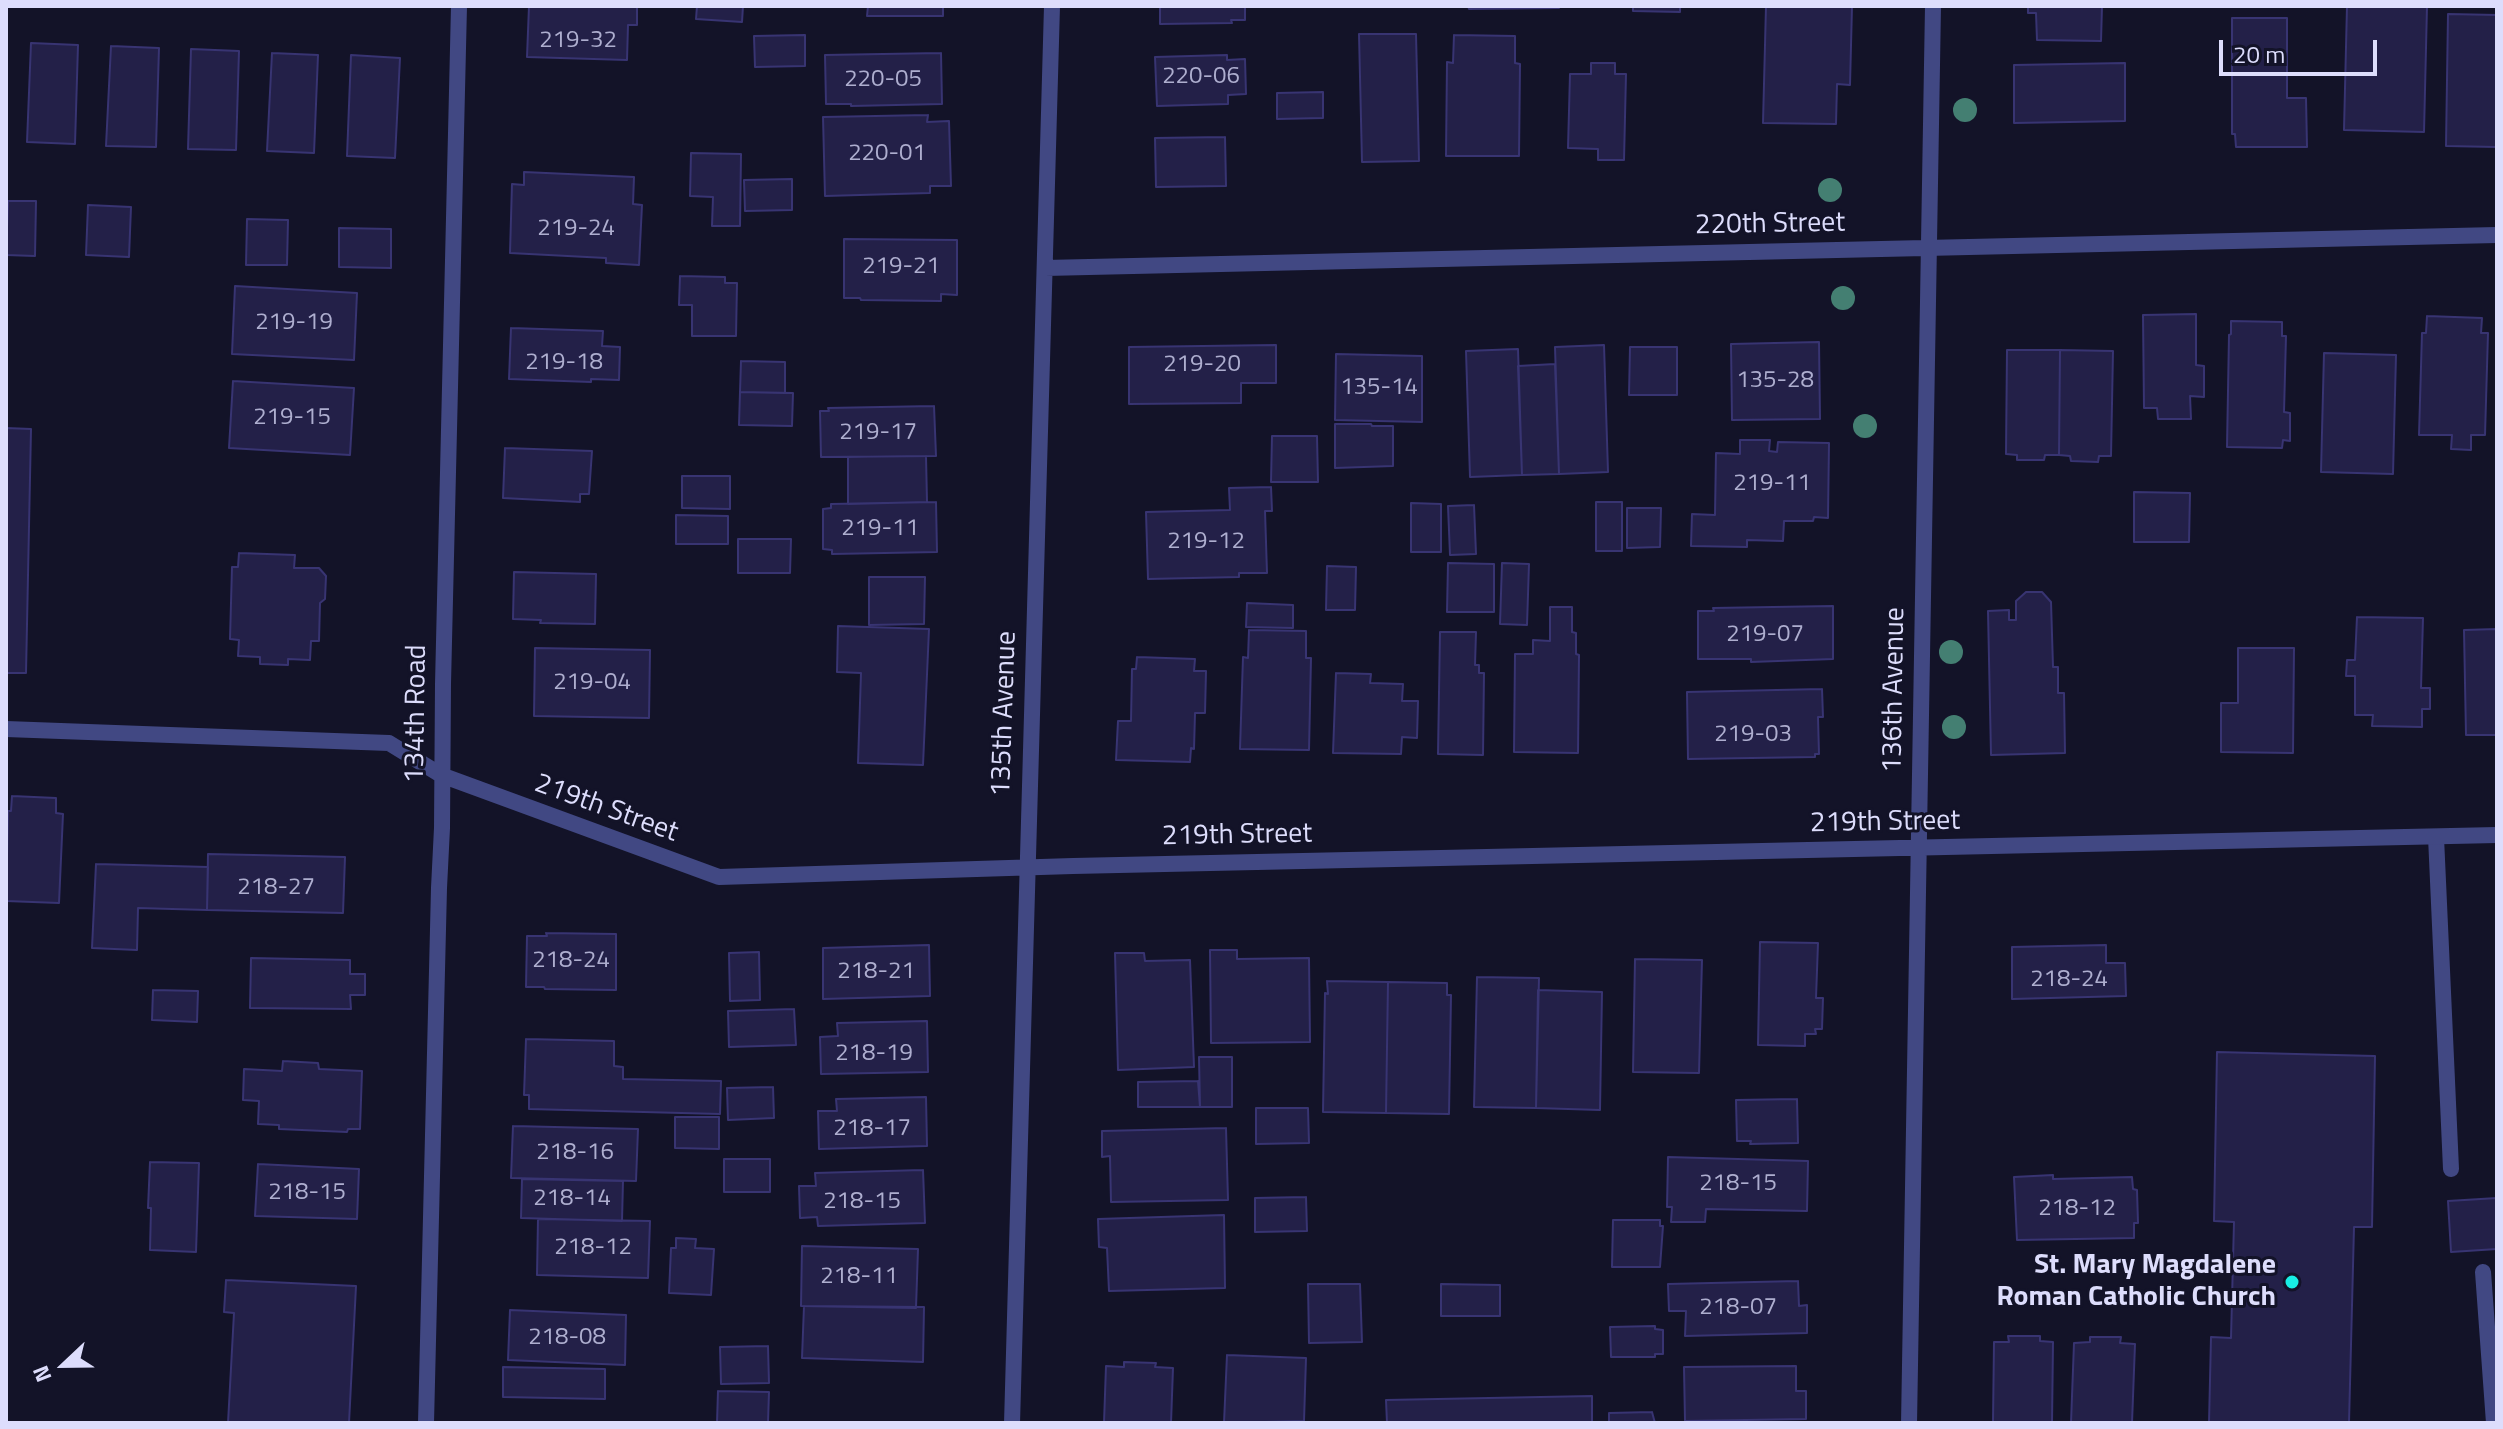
<!DOCTYPE html>
<html>
<head>
<meta charset="utf-8">
<style>
  body { margin:0 }
  #map { position:relative; width:2503px; height:1429px; overflow:hidden; background:#131328; font-family:"Titillium Web",sans-serif }
  canvas { display:block }
  .frame { position:absolute; inset:0; border:8px solid #ddddfc; pointer-events:none }
  .north { position:absolute; left:24px; top:1325px; width:80px; height:80px; -webkit-text-stroke:6px #131328; paint-order:stroke; rotate:248deg; font-size:22px; font-weight:700; line-height:32px; text-align:center; color:#ddddfc }
  .north::after { content:''; display:block; margin:auto; width:28px; height:36px; background:#ddddfc; clip-path:polygon(50% 0,100% 100%,50% 72%,0 100%) }
  .scale { position:absolute; left:2219px; top:40px; width:158px; height:36px; box-sizing:border-box; border:4px solid #ddddfc; border-top:0; padding-left:10px; font-size:24px; line-height:28px; white-space:nowrap; color:#ddddfc; -webkit-text-stroke:6px #131328; paint-order:stroke }
</style>
</head>
<body>
<div id="map">
<canvas width="2503" height="1429"></canvas>
<div class="frame"></div>
<div class="north">N</div>
<div class="scale">20 m</div>
</div>
<script>
const context = document.querySelector('canvas').getContext('2d');
context.lineJoin = 'round';
function paint(path, color) { context.fillStyle = color; context.fill(path, 'evenodd'); }
const toPath = rows => new Path2D(rows.map(r => 'M' + r).join(''));
function stroke(path, color, width, dash) { context.strokeStyle = color; context.lineWidth = width; context.lineCap = dash ? 'butt' : 'round'; context.setLineDash(dash || []); context.stroke(path); }
function drawText(font, color, halo, rows, align = 'center') {
  context.font = font + ' "Titillium Web",sans-serif'; context.lineWidth = 6; context.setLineDash([]); context.textBaseline = 'middle'; context.strokeStyle = halo; context.fillStyle = color; for (const [text, x, y, turn = 0] of rows) {
    context.save(); context.translate(x, y); context.rotate((+turn || 0) * Math.PI / 180); context.textAlign = isNaN(turn) ? turn : align; if (halo) context.strokeText(text, 0, 0); context.fillText(text, 0, 0); context.restore();
  }
}
const building = toPath([
  [529,6,637,6,637,25,628,25,627,60,527,57,529,6],
  [697,6,743,6,742,22,696,19,697,6],
  [868,6,943,6,943,16,867,16,868,6],
  [1160,6,1245,6,1245,20,1231,20,1232,23,1160,24,1160,6],
  [1468,6,1559,6,1559,8,1469,9,1468,6],
  [1633,6,1680,6,1680,12,1633,11,1633,6],
  [1766,6,1852,6,1850,85,1837,84,1836,124,1763,123,1766,6],
  [2028,6,2102,6,2101,41,2037,40,2036,13,2028,13,2028,6],
  [2347,6,2427,6,2424,132,2344,130,2347,6],
  [2448,14,2497,15,2497,147,2446,146,2448,14],
  [2232,18,2287,18,2287,98,2306,98,2307,147,2236,147,2235,134,2232,134,2232,18],
  [1359,34,1416,34,1419,161,1362,162,1359,34],
  [805,35,805,66,755,67,754,36,805,35],
  [1454,35,1515,36,1515,63,1520,64,1519,156,1446,156,1447,62,1453,63,1454,35],
  [31,43,78,45,75,144,27,142,31,43],
  [111,46,159,48,156,147,106,146,111,46],
  [191,49,239,51,236,150,188,149,191,49],
  [272,53,318,55,314,153,267,151,272,53],
  [941,53,942,104,851,106,851,104,826,104,825,55,941,53],
  [351,55,400,58,395,158,347,156,351,55],
  [1227,55,1227,60,1245,59,1246,94,1228,95,1228,104,1157,106,1155,57,1227,55],
  [1591,63,1615,63,1615,74,1626,74,1624,160,1598,160,1598,149,1568,148,1570,74,1591,74,1591,63],
  [2125,63,2125,121,2014,123,2014,65,2125,63],
  [1323,92,1323,118,1277,119,1277,93,1323,92],
  [928,115,927,122,949,121,951,186,930,186,930,193,825,196,823,117,928,115],
  [1225,137,1226,186,1156,187,1155,138,1225,137],
  [691,153,741,154,740,226,712,226,713,197,690,196,691,153],
  [524,172,634,177,633,204,642,205,639,265,606,263,606,258,510,253,512,184,524,185,524,172],
  [792,179,792,210,745,211,744,180,792,179],
  [8,201,36,201,35,256,6,255,8,201],
  [88,205,131,207,129,257,86,255,88,205],
  [247,219,288,220,287,265,246,265,247,219],
  [339,228,391,229,391,268,339,267,339,228],
  [844,239,957,240,957,295,941,294,941,301,861,300,860,298,844,298,844,239],
  [680,276,725,277,725,283,737,283,736,336,692,336,692,305,679,305,680,276],
  [235,286,357,293,354,360,232,354,235,286],
  [2196,314,2196,365,2204,366,2204,397,2190,396,2191,419,2158,419,2157,408,2144,408,2143,315,2196,314],
  [2427,316,2482,318,2481,333,2488,333,2485,435,2471,435,2471,450,2451,449,2452,435,2419,435,2422,333,2426,333,2427,316],
  [2231,321,2282,322,2282,336,2286,336,2284,412,2290,413,2290,441,2283,440,2282,448,2227,447,2229,335,2231,334,2231,321],
  [511,328,603,331,602,346,620,347,619,380,591,379,591,382,509,379,511,328],
  [1819,342,1820,419,1732,420,1731,344,1819,342],
  [1276,345,1276,383,1241,383,1241,403,1129,404,1129,347,1276,345],
  [1604,345,1608,472,1559,474,1555,347,1604,345],
  [1630,347,1677,347,1677,395,1629,395,1630,347],
  [1518,349,1522,475,1470,477,1466,351,1518,349],
  [2007,350,2060,350,2059,455,2045,455,2044,460,2017,460,2017,455,2006,454,2007,350],
  [2060,350,2113,351,2111,456,2099,456,2098,462,2071,461,2070,456,2059,455,2060,350],
  [2324,353,2396,355,2393,474,2321,472,2324,353],
  [1336,354,1422,356,1422,422,1335,420,1336,354],
  [741,361,785,362,785,393,740,392,741,361],
  [1555,364,1559,474,1522,475,1518,366,1555,364],
  [233,381,354,388,350,455,229,448,233,381],
  [740,392,793,393,792,426,739,425,740,392],
  [934,406,936,456,821,457,820,411,829,411,828,408,934,406],
  [1335,424,1371,424,1372,426,1393,426,1393,466,1335,468,1335,424],
  [6,428,31,429,26,673,6,673,6,428],
  [1272,436,1317,436,1318,482,1271,482,1272,436],
  [1740,440,1770,440,1769,451,1777,452,1778,442,1829,443,1828,518,1814,517,1813,521,1784,521,1783,541,1747,540,1747,547,1691,546,1692,514,1715,515,1716,453,1740,454,1740,440],
  [505,448,592,451,589,494,580,494,580,502,503,498,505,448],
  [926,456,927,502,848,504,848,457,926,456],
  [682,476,730,476,730,509,682,508,682,476],
  [1271,487,1272,511,1265,511,1267,573,1239,573,1239,577,1148,579,1146,512,1230,510,1229,488,1271,487],
  [2134,492,2190,493,2189,542,2134,542,2134,492],
  [936,502,937,552,832,554,832,550,823,549,823,509,831,508,831,504,936,502],
  [1596,502,1622,502,1622,551,1596,551,1596,502],
  [1411,503,1441,504,1441,552,1411,552,1411,503],
  [1474,505,1476,554,1450,555,1448,506,1474,505],
  [1627,508,1661,508,1660,547,1627,548,1627,508],
  [676,515,728,516,728,544,676,544,676,515],
  [738,539,791,539,790,573,738,573,738,539],
  [239,553,295,555,294,568,319,568,326,576,325,599,320,603,319,641,311,641,310,660,288,659,288,665,260,664,260,657,238,656,239,640,230,639,232,567,238,567,239,553],
  [1448,563,1494,564,1494,612,1447,612,1448,563],
  [1502,563,1529,564,1527,625,1500,624,1502,563],
  [1327,566,1356,567,1355,610,1326,610,1327,566],
  [514,572,596,574,595,624,540,623,541,620,513,619,514,572],
  [869,577,925,577,924,624,869,625,869,577],
  [2026,592,2042,592,2051,602,2053,667,2058,667,2058,693,2064,693,2065,753,1991,755,1988,611,2009,610,2009,620,2016,620,2016,601,2026,592],
  [1247,603,1293,605,1293,628,1246,627,1247,603],
  [1833,606,1833,659,1751,662,1751,659,1698,659,1698,611,1714,611,1713,608,1833,606],
  [1550,607,1572,607,1572,632,1576,633,1576,654,1579,655,1578,753,1514,752,1515,654,1533,654,1533,640,1550,641,1550,607],
  [2357,617,2423,618,2421,688,2430,688,2430,709,2422,709,2422,727,2372,726,2373,715,2355,715,2355,676,2346,676,2347,660,2355,660,2357,617],
  [838,626,929,629,923,765,858,763,861,673,837,672,838,626],
  [2497,629,2497,735,2466,735,2464,630,2497,629],
  [1249,630,1306,631,1306,658,1311,658,1309,750,1240,749,1243,657,1248,658,1249,630],
  [1440,632,1476,632,1475,665,1479,665,1479,673,1484,673,1483,755,1438,754,1440,632],
  [535,648,650,650,649,718,534,716,535,648],
  [2238,648,2294,648,2293,753,2221,752,2221,703,2238,703,2238,648],
  [1137,657,1195,659,1194,671,1206,671,1205,713,1195,713,1194,749,1191,748,1190,762,1116,760,1118,721,1131,721,1132,669,1136,669,1137,657],
  [1336,673,1371,674,1370,683,1403,684,1402,701,1418,701,1417,738,1402,737,1401,754,1333,753,1336,673],
  [1822,689,1823,717,1818,717,1819,754,1815,754,1815,757,1688,759,1687,692,1822,689],
  [12,796,56,798,56,813,63,814,59,903,6,901,8,811,11,811,12,796],
  [208,854,345,857,343,913,207,910,208,854],
  [96,864,208,867,207,910,138,908,137,950,92,948,96,864],
  [546,933,616,934,616,990,545,989,544,987,526,987,527,936,547,936,546,933],
  [1760,942,1818,943,1816,998,1823,998,1822,1029,1815,1029,1816,1034,1805,1034,1805,1046,1758,1045,1760,942],
  [929,945,930,996,823,999,823,948,929,945],
  [2106,945,2106,963,2125,963,2126,996,2012,999,2012,947,2106,945],
  [1210,950,1237,950,1237,959,1309,958,1310,1042,1211,1043,1210,950],
  [759,952,760,1000,730,1001,729,953,759,952],
  [1115,953,1144,953,1145,961,1190,960,1194,1067,1118,1070,1115,953],
  [251,958,350,960,350,974,365,974,365,995,350,995,351,1009,250,1008,251,958],
  [1635,959,1702,960,1699,1073,1633,1072,1635,959],
  [1477,977,1539,978,1536,1108,1474,1107,1477,977],
  [1327,981,1388,982,1386,1113,1323,1112,1325,993,1328,994,1327,981],
  [1388,982,1447,983,1447,995,1451,995,1449,1114,1386,1113,1388,982],
  [153,990,198,991,197,1022,152,1020,153,990],
  [1538,990,1602,992,1600,1110,1536,1108,1538,990],
  [794,1009,796,1045,729,1047,728,1011,794,1009],
  [927,1021,928,1072,821,1074,820,1037,838,1036,837,1023,927,1021],
  [526,1039,614,1041,614,1066,623,1067,623,1079,721,1081,720,1114,529,1109,529,1095,524,1095,526,1039],
  [2217,1052,2375,1056,2372,1227,2354,1227,2349,1423,2209,1423,2211,1337,2231,1338,2234,1222,2214,1221,2217,1052],
  [1199,1057,1232,1057,1232,1107,1200,1107,1199,1057],
  [283,1061,318,1063,319,1069,362,1071,360,1129,348,1129,347,1132,279,1129,279,1125,258,1124,259,1101,243,1100,244,1069,282,1071,283,1061],
  [1198,1081,1200,1107,1138,1107,1138,1082,1198,1081],
  [773,1087,774,1118,728,1120,727,1088,773,1087],
  [926,1097,927,1146,819,1149,818,1111,837,1111,836,1099,926,1097],
  [1797,1099,1798,1143,1750,1144,1751,1141,1737,1141,1736,1100,1797,1099],
  [1256,1108,1308,1108,1309,1143,1256,1144,1256,1108],
  [675,1117,719,1117,719,1149,675,1148,675,1117],
  [513,1126,638,1129,636,1181,511,1178,513,1126],
  [1226,1128,1228,1200,1111,1202,1110,1156,1102,1157,1102,1131,1226,1128],
  [1668,1157,1808,1161,1807,1211,1706,1209,1705,1222,1671,1222,1672,1207,1667,1207,1668,1157],
  [724,1159,770,1159,770,1192,724,1192,724,1159],
  [150,1162,199,1163,196,1252,150,1250,151,1208,148,1208,150,1162],
  [258,1164,359,1169,357,1219,255,1216,258,1164],
  [923,1170,925,1223,818,1226,817,1217,800,1218,799,1186,816,1186,815,1173,923,1170],
  [2053,1175,2053,1179,2132,1177,2133,1189,2137,1190,2138,1223,2134,1223,2134,1238,2017,1240,2014,1177,2053,1175],
  [522,1179,623,1181,622,1221,521,1218,522,1179],
  [1306,1197,1307,1231,1255,1232,1255,1198,1306,1197],
  [2497,1198,2497,1249,2451,1252,2448,1201,2497,1198],
  [1224,1215,1225,1288,1109,1291,1107,1248,1099,1247,1098,1219,1224,1215],
  [538,1219,650,1221,648,1278,537,1275,538,1219],
  [1613,1220,1660,1220,1660,1226,1663,1226,1660,1267,1612,1267,1613,1220],
  [676,1238,696,1239,695,1248,714,1249,711,1295,669,1293,671,1248,676,1248,676,1238],
  [802,1246,918,1249,916,1308,801,1306,802,1246],
  [226,1280,356,1286,349,1423,228,1423,234,1313,224,1312,226,1280],
  [1798,1281,1799,1306,1807,1305,1807,1333,1685,1336,1686,1311,1669,1311,1668,1284,1798,1281],
  [1308,1284,1360,1284,1362,1342,1309,1343,1308,1284],
  [1441,1284,1500,1285,1500,1316,1441,1316,1441,1284],
  [804,1306,924,1307,923,1362,802,1358,804,1306],
  [510,1310,626,1315,625,1365,508,1360,510,1310],
  [1655,1326,1655,1329,1663,1330,1663,1354,1655,1354,1655,1357,1611,1357,1610,1327,1655,1326],
  [2008,1336,2040,1336,2040,1341,2053,1342,2052,1423,1993,1423,1994,1342,2009,1342,2008,1336],
  [2090,1337,2121,1337,2120,1343,2135,1344,2132,1423,2071,1423,2074,1343,2090,1342,2090,1337],
  [768,1346,769,1383,721,1384,720,1347,768,1346],
  [1227,1355,1306,1358,1304,1421,1224,1423,1227,1355],
  [1124,1362,1156,1363,1155,1367,1173,1368,1171,1423,1104,1423,1106,1366,1124,1367,1124,1362],
  [1796,1366,1796,1391,1806,1391,1806,1419,1685,1421,1684,1367,1796,1366],
  [503,1367,605,1369,605,1399,503,1397,503,1367],
  [718,1391,769,1392,768,1423,717,1423,718,1391],
  [1592,1396,1592,1423,1387,1423,1386,1400,1592,1396],
  [1652,1412,1655,1423,1609,1423,1609,1413,1652,1412]
]);
paint(building, '#232048');
stroke(building, '#383472', 2);
stroke(toPath([
  [2436,837,2451,1169],
  [2483,1272,2494,1423]
]), '#414883', 16);
stroke(toPath([
  [1045,268,2497,235],
  [6,729,389,743,441,775,719,877,1073,866,2497,835],
  [426,1423,439,888,442,828,443,684,459,6],
  [1012,1423,1052,6],
  [1909,1423,1933,6]
]), '#414883', 16);
context.fillStyle = '#447f72';
for (const [x, y] of [
  [1965,110],
  [1830,190],
  [1843,298],
  [1865,426],
  [1951,652],
  [1954,727]
]) { context.beginPath(); context.arc(x, y, 12, 0, 2 * Math.PI); context.fill(); }
for (const [x, y, r, color] of [
  [2292,1282,8,"#18ede4"]
]) { const dot = new Path2D(); dot.arc(x, y, r, 0, 2 * Math.PI); context.fillStyle = color; context.fill(dot); stroke(dot, '#131328', 3); }
drawText('24px', '#aeaecf', null, [
  ["219-32",578,41],
  ["220-06",1201,77],
  ["220-05",883,80],
  ["220-01",887,154],
  ["219-24",576,229],
  ["219-21",901,267],
  ["219-19",294,323],
  ["219-18",564,363],
  ["219-20",1202,365],
  ["135-28",1775,381],
  ["135-14",1379,388],
  ["219-15",292,418],
  ["219-17",878,433],
  ["219-11",1772,484],
  ["219-11",880,529],
  ["219-12",1206,542],
  ["219-07",1765,635],
  ["219-04",592,683],
  ["219-03",1753,735],
  ["218-27",276,888],
  ["218-24",571,961],
  ["218-21",876,972],
  ["218-24",2069,980],
  ["218-19",874,1054],
  ["218-17",872,1129],
  ["218-16",575,1153],
  ["218-15",1738,1184],
  ["218-15",307,1193],
  ["218-14",572,1199],
  ["218-15",862,1202],
  ["218-12",2077,1209],
  ["218-12",593,1248],
  ["218-11",859,1277],
  ["218-07",1738,1308],
  ["218-08",567,1338]
]);
drawText('28px', '#ddddfc', '#131328', [
  ["220th Street",1770,225,-1],
  ["136th Avenue",1895,690,-89],
  ["134th Road",417,714,-89],
  ["135th Avenue",1005,714,-88],
  ["219th Street",606,809,20],
  ["219th Street",1885,823,-1],
  ["219th Street",1237,836,-1]
]);
drawText('bold 28px', '#ddddfc', '#131328', [
  ["St. Mary Magdalene",2276,1266],
  ["Roman Catholic Church",2276,1298]
], 'right');
</script>
</body>
</html>
